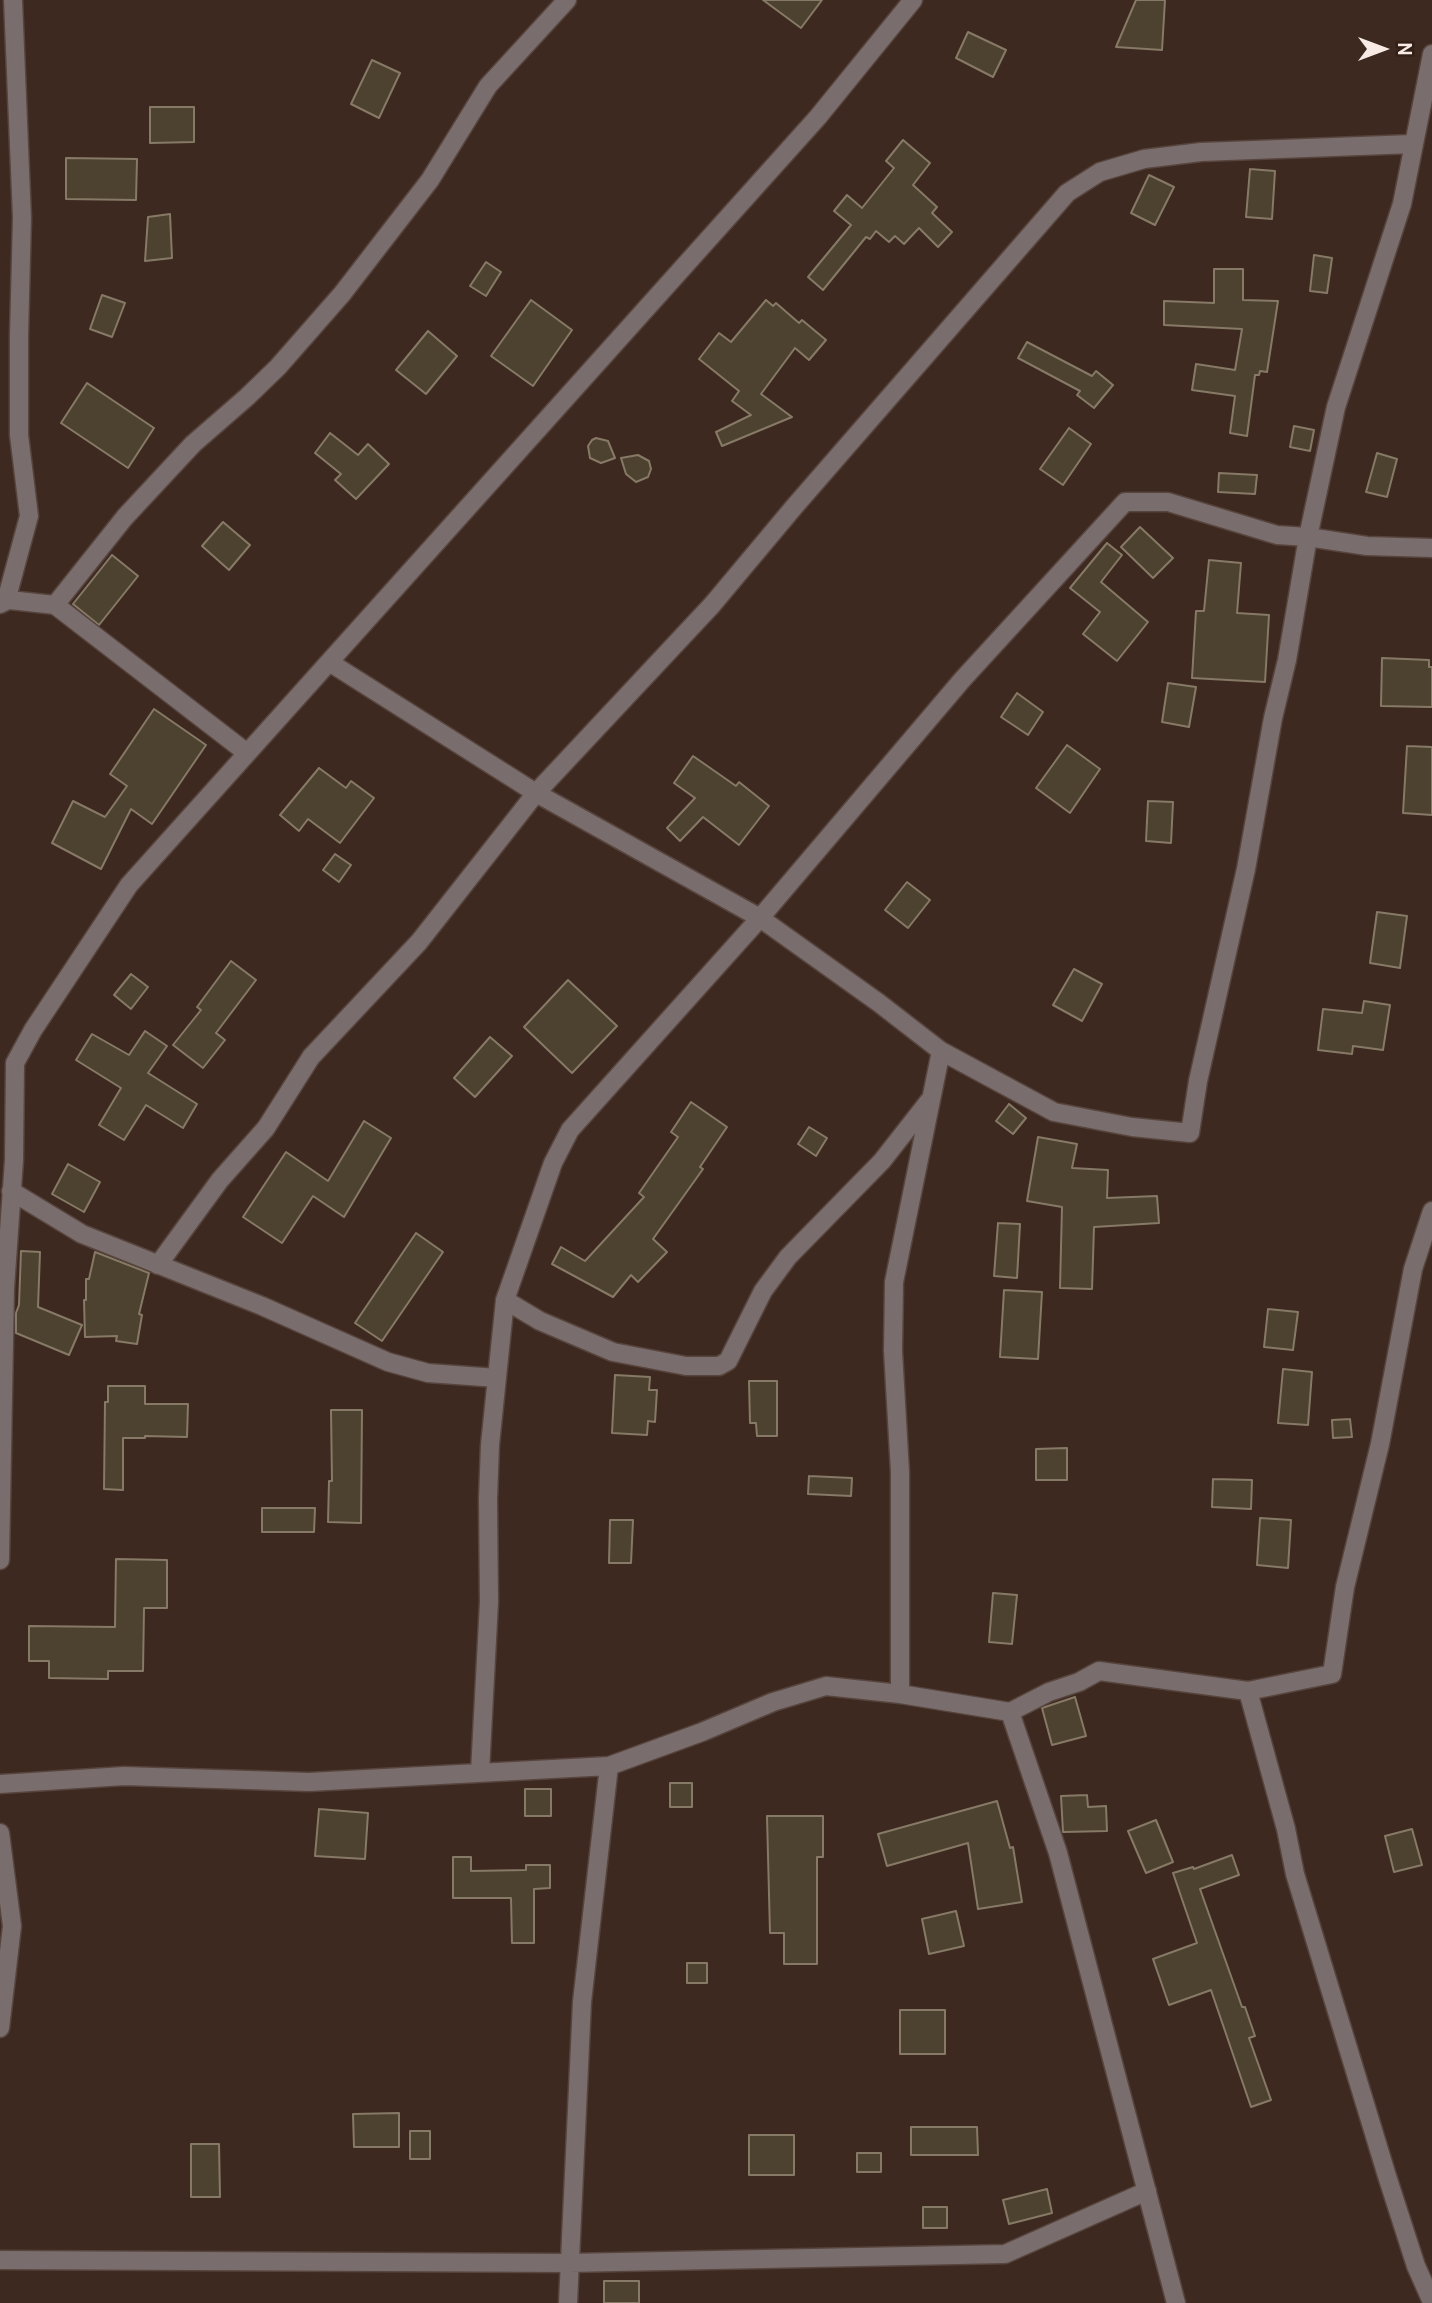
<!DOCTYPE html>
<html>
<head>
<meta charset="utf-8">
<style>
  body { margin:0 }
  #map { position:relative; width:1432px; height:2303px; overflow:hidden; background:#3d2920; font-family:Cabin,sans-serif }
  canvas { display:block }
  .north { position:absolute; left:1348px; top:14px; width:70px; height:70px; -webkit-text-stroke:5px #322017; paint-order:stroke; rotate:90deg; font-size:19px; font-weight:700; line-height:28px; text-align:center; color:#f8ebe5 }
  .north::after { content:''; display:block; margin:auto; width:24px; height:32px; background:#f8ebe5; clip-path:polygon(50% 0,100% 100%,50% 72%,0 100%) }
</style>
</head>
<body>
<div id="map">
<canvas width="1432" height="2303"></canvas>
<div class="north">N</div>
</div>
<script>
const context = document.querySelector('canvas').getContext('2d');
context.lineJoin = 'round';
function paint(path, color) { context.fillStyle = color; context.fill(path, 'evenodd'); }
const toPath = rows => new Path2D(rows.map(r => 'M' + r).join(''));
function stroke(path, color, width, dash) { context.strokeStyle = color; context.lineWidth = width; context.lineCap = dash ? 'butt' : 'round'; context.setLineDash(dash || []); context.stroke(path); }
const building = toPath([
  [763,0,822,0,801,28,763,0],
  [1136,0,1165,0,1162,50,1116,47,1136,0],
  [968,32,1006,50,993,77,956,58,968,32],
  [372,60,400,73,379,118,351,104,372,60],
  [150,107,194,107,194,142,150,143,150,107],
  [903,140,930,163,913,185,937,207,932,213,952,232,938,247,919,228,904,244,895,236,889,242,876,231,870,239,866,237,823,290,808,277,851,225,834,211,847,195,862,208,894,168,886,161,903,140],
  [66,158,137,159,136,200,66,199,66,158],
  [1250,169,1275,171,1272,219,1246,217,1250,169],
  [1149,175,1174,187,1155,225,1131,213,1149,175],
  [170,214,172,258,145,261,148,217,170,214],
  [1314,255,1332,258,1327,293,1310,291,1314,255],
  [486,262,501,272,486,296,470,286,486,262],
  [1214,269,1243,269,1243,300,1278,301,1267,372,1260,371,1259,375,1255,375,1247,436,1230,433,1235,396,1192,390,1196,364,1235,370,1242,329,1164,325,1164,301,1214,303,1214,269],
  [102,295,125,303,112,337,90,329,102,295],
  [531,300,572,330,533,386,491,356,531,300],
  [766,300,773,306,776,303,799,323,802,320,826,340,809,360,795,348,761,394,792,417,722,446,716,432,751,415,732,401,739,391,699,359,719,333,731,342,766,300],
  [428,331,457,356,426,394,396,370,428,331],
  [1027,342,1092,376,1096,371,1113,385,1094,408,1077,395,1080,391,1018,358,1027,342],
  [87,383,154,428,128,468,61,423,87,383],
  [1294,426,1314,430,1310,451,1290,447,1294,426],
  [1069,428,1091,444,1063,485,1040,469,1069,428],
  [330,433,358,455,368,444,389,464,356,499,335,480,341,474,315,453,330,433],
  [596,438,608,441,615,458,601,463,590,458,588,446,592,440,596,438],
  [1377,453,1397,459,1387,497,1366,492,1377,453],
  [638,455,649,461,651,469,648,477,636,482,626,474,621,458,638,455],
  [1219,473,1257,475,1255,494,1218,492,1219,473],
  [223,522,250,545,229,570,202,546,223,522],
  [1140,527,1173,558,1153,578,1121,547,1140,527],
  [1107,543,1122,555,1101,582,1148,622,1117,661,1083,634,1100,612,1070,588,1107,543],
  [112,555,138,576,99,625,73,604,112,555],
  [1209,560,1241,563,1237,613,1269,615,1265,682,1192,678,1196,611,1204,611,1209,560],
  [1382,658,1429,660,1429,667,1432,667,1432,707,1381,706,1382,658],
  [1168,683,1196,687,1189,727,1162,722,1168,683],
  [1017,693,1043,712,1028,735,1001,717,1017,693],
  [154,709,206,745,152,824,131,809,101,869,52,843,73,801,105,817,127,786,110,774,154,709],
  [1067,745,1100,769,1070,813,1036,788,1067,745],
  [1407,746,1432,747,1432,815,1403,813,1407,746],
  [693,756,736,786,739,782,769,806,739,845,703,817,680,841,667,828,695,798,674,783,693,756],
  [319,768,346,788,351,781,374,798,340,843,308,819,299,831,280,815,319,768],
  [1148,801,1173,802,1171,843,1146,841,1148,801],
  [335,854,351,865,339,882,323,870,335,854],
  [907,882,930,900,908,928,885,910,907,882],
  [1377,912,1407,916,1400,968,1370,963,1377,912],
  [231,961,256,980,216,1033,225,1040,203,1068,173,1045,201,1010,197,1007,231,961],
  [1074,969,1102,984,1082,1021,1053,1005,1074,969],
  [131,974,148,987,131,1009,114,995,131,974],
  [568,980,617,1026,572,1073,524,1027,568,980],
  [1364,1001,1390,1005,1383,1050,1353,1046,1352,1054,1318,1050,1323,1009,1362,1013,1364,1001],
  [145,1031,167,1046,148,1073,197,1104,183,1128,146,1105,124,1140,99,1125,121,1088,76,1060,92,1034,129,1055,145,1031],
  [490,1037,512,1056,475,1097,454,1078,490,1037],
  [691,1102,727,1127,700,1167,703,1169,653,1239,667,1252,638,1282,631,1275,613,1297,552,1264,561,1247,585,1261,644,1197,639,1193,678,1137,671,1132,691,1102],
  [1009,1104,1026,1118,1013,1134,996,1121,1009,1104],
  [364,1121,391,1138,344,1217,313,1196,282,1243,243,1217,286,1152,328,1181,364,1121],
  [809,1127,827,1138,816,1156,798,1144,809,1127],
  [1038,1137,1077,1144,1072,1168,1108,1170,1107,1198,1157,1196,1159,1223,1094,1227,1092,1289,1060,1288,1062,1207,1027,1201,1038,1137],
  [68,1164,100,1182,84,1212,52,1194,68,1164],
  [998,1223,1020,1224,1017,1278,994,1276,998,1223],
  [416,1233,443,1252,382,1341,355,1323,416,1233],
  [21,1251,40,1252,38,1307,82,1325,69,1355,16,1333,16,1313,19,1305,21,1251],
  [95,1252,149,1273,139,1314,142,1315,137,1344,116,1341,117,1336,85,1337,84,1300,86,1300,86,1279,89,1279,95,1252],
  [1004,1290,1042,1292,1038,1359,1000,1357,1004,1290],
  [1268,1309,1298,1312,1293,1350,1264,1347,1268,1309],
  [1283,1369,1312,1372,1308,1425,1278,1423,1283,1369],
  [615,1375,650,1377,649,1390,657,1390,655,1422,648,1421,647,1435,612,1433,615,1375],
  [749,1381,777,1381,777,1436,757,1436,756,1423,750,1423,749,1381],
  [108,1386,145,1386,145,1404,188,1404,187,1437,145,1436,145,1438,123,1438,123,1490,104,1489,105,1402,108,1402,108,1386],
  [331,1410,362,1410,361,1523,328,1522,329,1481,332,1481,331,1410],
  [1350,1419,1352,1437,1333,1438,1332,1420,1350,1419],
  [1067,1448,1067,1480,1036,1480,1036,1449,1067,1448],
  [809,1476,852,1478,851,1496,808,1494,809,1476],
  [1213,1479,1252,1480,1251,1509,1212,1507,1213,1479],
  [262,1508,315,1508,314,1532,262,1532,262,1508],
  [1260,1518,1291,1520,1288,1568,1257,1565,1260,1518],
  [610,1520,633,1520,631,1563,609,1563,610,1520],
  [116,1559,167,1560,167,1608,144,1608,143,1671,108,1671,108,1679,49,1678,49,1661,29,1661,29,1626,115,1627,116,1559],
  [993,1593,1017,1595,1012,1644,989,1642,993,1593],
  [1075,1697,1086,1736,1052,1745,1042,1708,1075,1697],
  [670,1783,692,1783,692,1807,670,1807,670,1783],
  [525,1789,551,1789,551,1816,525,1816,525,1789],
  [1087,1795,1088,1807,1106,1806,1107,1831,1063,1832,1061,1796,1087,1795],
  [997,1801,1010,1848,1013,1847,1022,1902,978,1909,968,1843,887,1866,878,1834,997,1801],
  [319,1809,368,1813,365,1859,315,1856,319,1809],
  [767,1816,823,1816,823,1857,817,1857,817,1964,784,1964,784,1933,770,1933,767,1816],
  [1156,1820,1173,1862,1146,1873,1128,1831,1156,1820],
  [1412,1829,1422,1865,1394,1872,1385,1836,1412,1829],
  [1232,1855,1239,1875,1200,1889,1242,2007,1245,2007,1255,2036,1249,2038,1271,2100,1251,2107,1211,1990,1169,2005,1153,1959,1197,1943,1173,1873,1193,1867,1194,1869,1232,1855],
  [453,1857,471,1857,471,1871,526,1870,526,1865,550,1865,550,1888,534,1889,534,1943,512,1943,511,1898,453,1898,453,1857],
  [956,1911,964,1946,929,1954,922,1919,956,1911],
  [687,1963,707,1963,707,1983,687,1983,687,1963],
  [900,2010,945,2010,945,2054,900,2054,900,2010],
  [399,2113,399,2147,354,2147,353,2114,399,2113],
  [911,2127,977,2127,978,2155,911,2155,911,2127],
  [410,2131,430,2131,430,2159,410,2159,410,2131],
  [749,2135,794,2135,794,2175,749,2175,749,2135],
  [191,2144,219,2144,220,2197,191,2197,191,2144],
  [857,2153,881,2153,881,2172,857,2172,857,2153],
  [1047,2189,1052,2213,1009,2224,1003,2200,1047,2189],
  [923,2207,947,2207,947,2228,923,2228,923,2207],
  [604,2281,639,2281,639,2303,604,2303,604,2281]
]);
paint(building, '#4d412f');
stroke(building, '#867a66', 2);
const street = toPath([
  [0,599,55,605,247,753],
  [0,604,6,601,29,516,19,435,19,336,22,218,13,0],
  [55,605,125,517,193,444,247,397,278,367,342,294,430,180,488,86,567,0],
  [329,662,536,793,760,918,879,1003,941,1051,894,1282,893,1351,900,1472,900,1694],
  [941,1051,1054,1112,1132,1127,1190,1133,1198,1081,1246,869,1273,718,1287,660,1308,537,1336,407,1402,204,1432,54],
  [11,1191,82,1234,262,1306,388,1362,428,1373,497,1378],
  [158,1265,220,1180,266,1128,311,1057,419,942,536,793,712,605,794,507,1067,193,1100,172,1144,159,1201,152,1413,144],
  [505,1300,540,1321,613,1352,686,1366,719,1366,728,1361,763,1291,788,1257,882,1161,929,1101],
  [0,1560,5,1288,14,1160,15,1063,33,1030,129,885,818,117,913,0],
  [1248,1691,1286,1829,1295,1874,1387,2176,1416,2266,1432,2302],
  [1010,1712,1058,1853,1176,2303],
  [480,1772,489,1602,488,1499,490,1445,505,1300,553,1163,570,1130,760,918,962,680,1125,502,1168,502,1277,535,1308,537,1367,546,1432,548],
  [0,1784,124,1776,309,1782,609,1766,702,1732,773,1702,826,1686,900,1694,1010,1712,1049,1692,1079,1682,1099,1671,1248,1691,1332,1674,1345,1587,1380,1444,1413,1269,1432,1211],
  [0,1833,12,1926,0,2028],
  [0,2260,569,2263,1005,2254,1147,2191],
  [568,2303,582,2002,609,1766]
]);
stroke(street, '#57443c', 21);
stroke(street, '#796d6e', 18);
</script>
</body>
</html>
